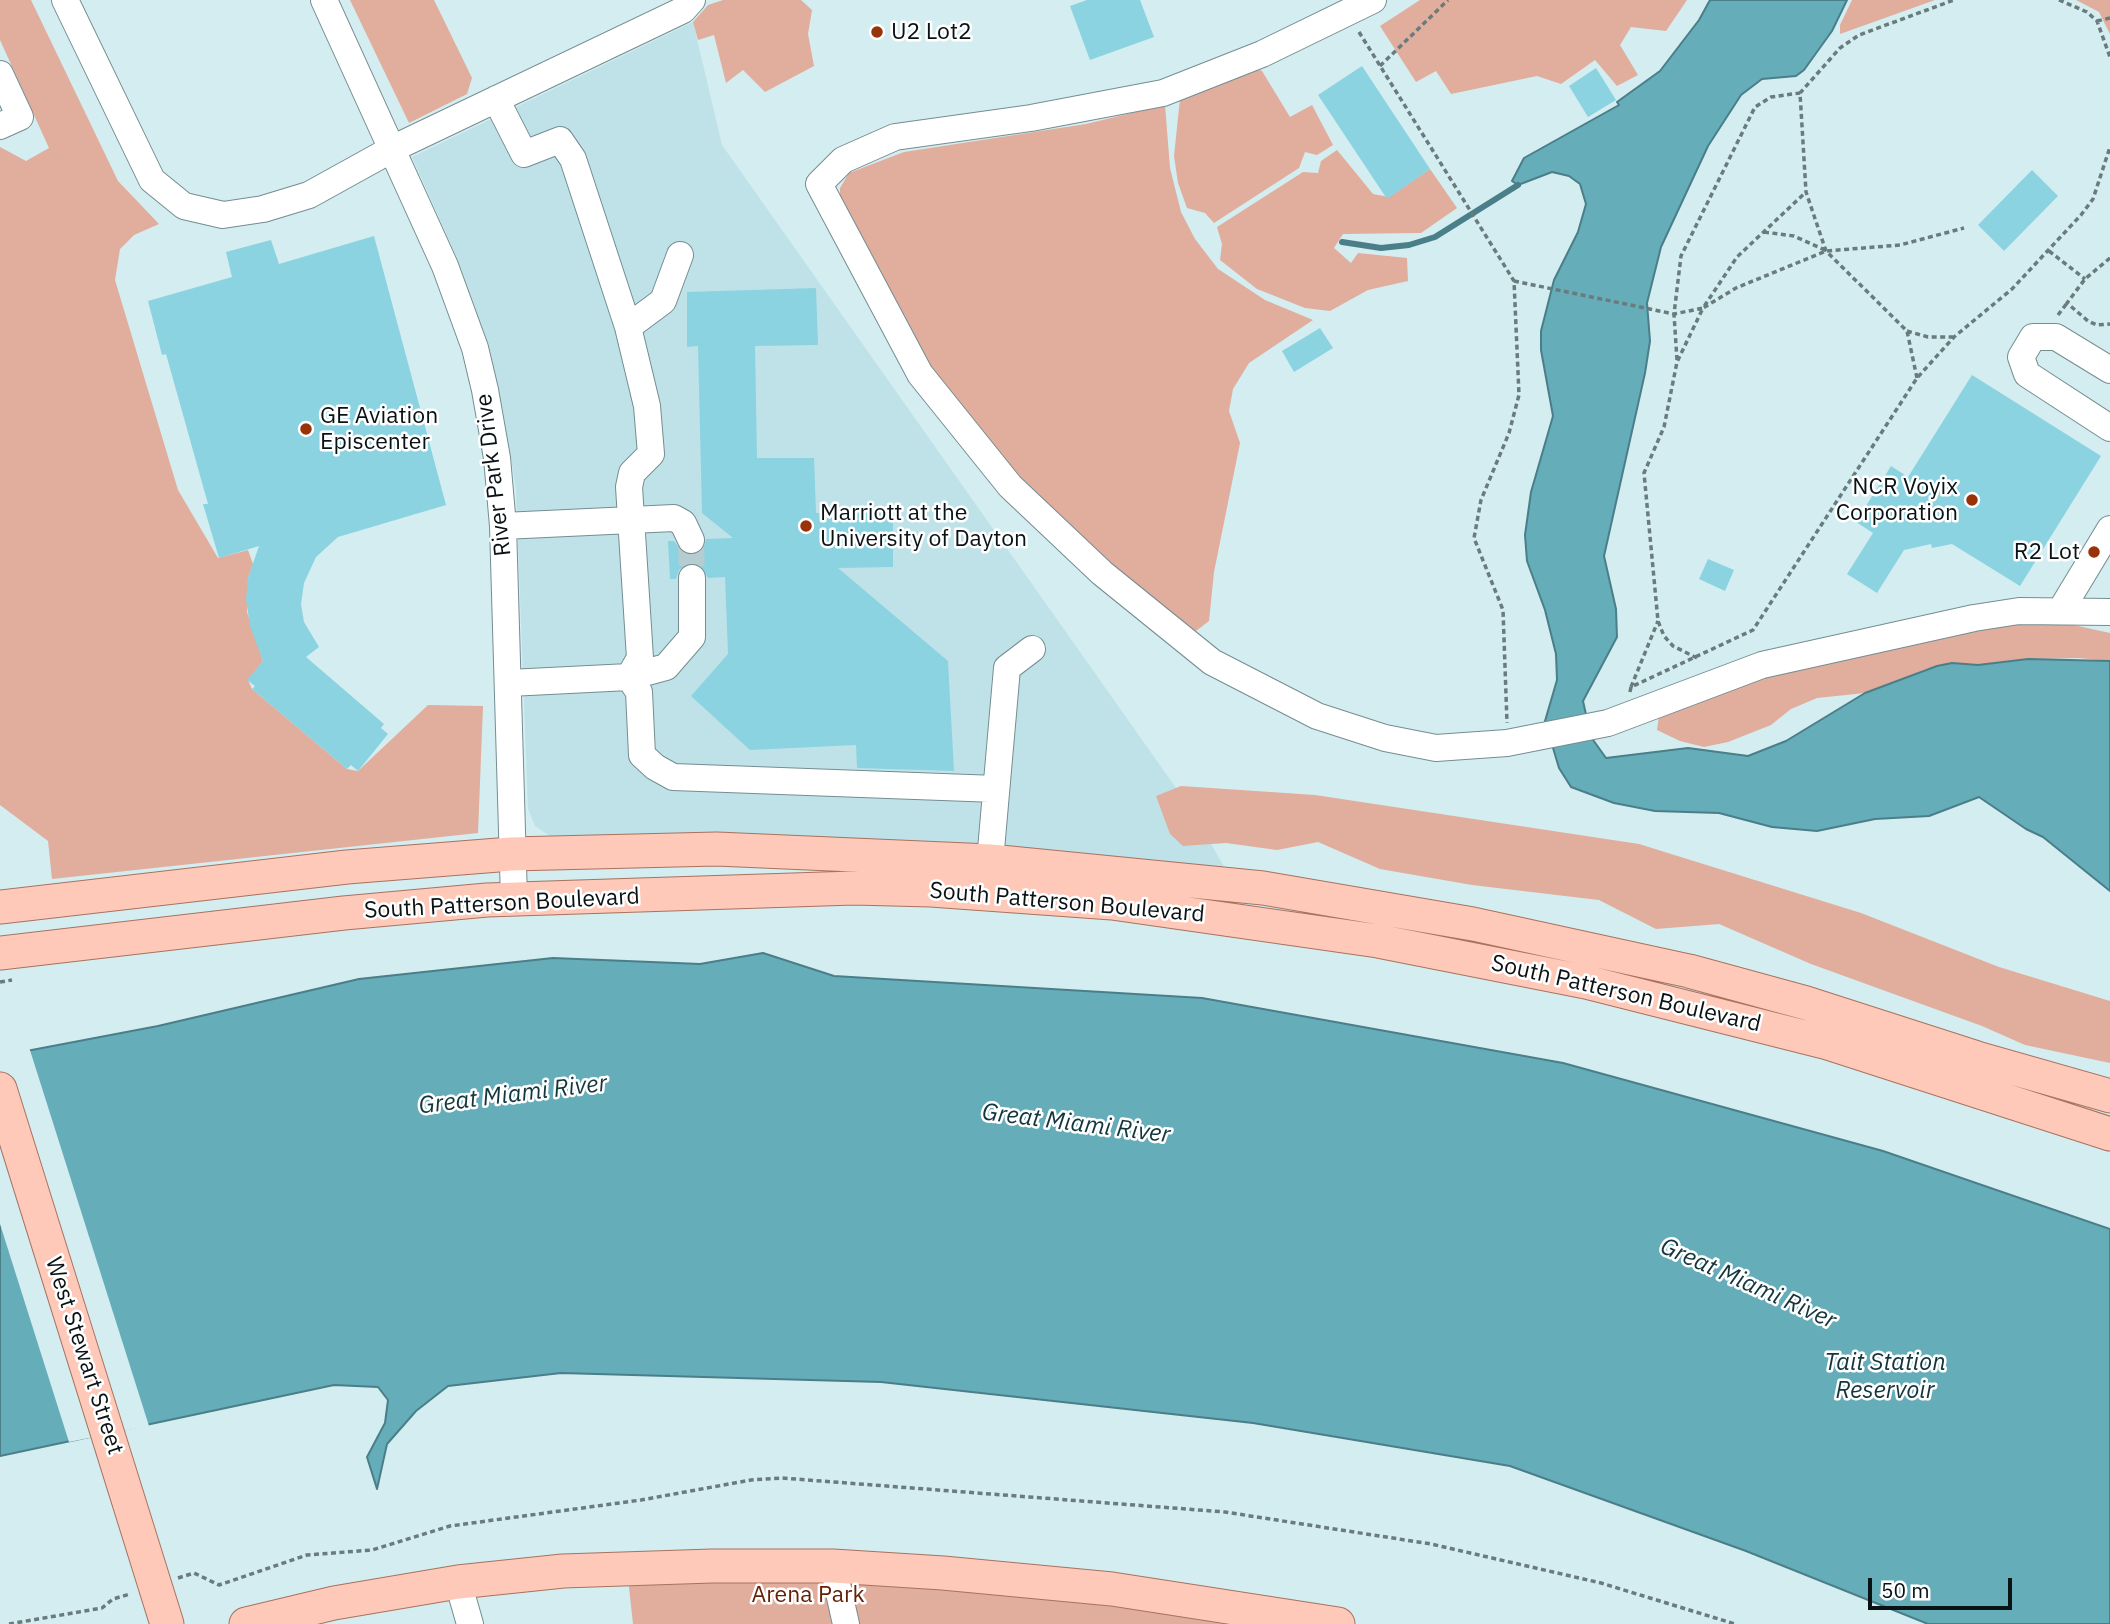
<!DOCTYPE html>
<html>
<head>
<meta charset="utf-8">
<style>
  body { margin:0 }
  #map { position:relative; width:2110px; height:1624px; overflow:hidden; background:#d3edf1; font-family:"IBM Plex Sans",sans-serif }
  canvas { display:block }
  .scale { position:absolute; left:1868px; top:1578px; width:144px; height:32px; box-sizing:border-box; border:4px solid #091214; border-top:0; padding-left:9px; font-size:21px; line-height:24px; white-space:nowrap; color:#091214; -webkit-text-stroke:5px #fff; paint-order:stroke }
</style>
</head>
<body>
<div id="map">
<canvas width="2110" height="1624"></canvas>
<div class="scale">50 m</div>
</div>
<script>
const context = document.querySelector('canvas').getContext('2d');
context.lineJoin = 'round';
function paint(path, color) { context.fillStyle = color; context.fill(path, 'evenodd'); }
const toPath = rows => new Path2D(rows.map(r => 'M' + r).join(''));
function stroke(path, color, width, dash) { context.strokeStyle = color; context.lineWidth = width; context.lineCap = dash ? 'butt' : 'round'; context.setLineDash(dash || []); context.stroke(path); }
function drawText(font, color, halo, rows, align = 'center') {
  context.font = font + ' "IBM Plex Sans",sans-serif'; context.lineWidth = 5; context.setLineDash([]); context.textBaseline = 'middle'; context.strokeStyle = halo; context.fillStyle = color; for (const [text, x, y, turn = 0] of rows) {
    context.save(); context.translate(x, y); context.rotate((+turn || 0) * Math.PI / 180); context.textAlign = isNaN(turn) ? turn : align; if (halo) context.strokeText(text, 0, 0); context.fillText(text, 0, 0); context.restore();
  }
}
paint(toPath([
  [693,22,722,145,1193,812,1231,879,559,842,535,826,528,809,516,489,502,405,479,322,456,256,412,157]
]), '#bfe2e9');
paint(toPath([
  [0,0,31,0,118,181,159,224,134,235,120,249,115,280,178,490,218,558,248,550,253,564,248,578,247,612,263,661,248,680,252,689,347,769,358,771,428,705,483,706,478,833,52,879,48,841,0,805,0,147,26,161,49,148,0,40],
  [350,0,434,0,472,78,467,94,409,123],
  [723,0,801,0,812,10,808,34,814,66,765,92,743,70,726,83,714,35,698,40,693,22,708,5],
  [1420,0,1687,0,1666,31,1631,27,1620,45,1638,75,1617,86,1595,60,1561,84,1537,76,1451,94,1436,71,1416,82,1380,26],
  [1852,0,1935,0,1840,34,1840,25],
  [2076,0,2110,0,2110,34,2099,12],
  [1254,68,1262,71,1290,117,1312,105,1333,145,1317,155,1305,152,1299,168,1214,223,1205,213,1187,208,1178,183,1174,156,1180,99],
  [1165,105,1170,168,1181,212,1195,239,1218,269,1265,300,1313,320,1249,363,1233,389,1229,411,1240,443,1214,572,1209,621,1196,631,1179,628,1019,481,926,363,840,211,840,188,849,173,904,152,1086,124],
  [1337,150,1373,194,1389,197,1430,169,1457,208,1421,233,1343,234,1334,248,1351,263,1358,253,1407,258,1408,281,1368,290,1330,311,1305,308,1257,289,1220,260,1222,244,1217,227,1303,172,1318,173,1321,161],
  [2046,619,2110,633,2110,661,2079,658,2028,659,1978,665,1952,663,1926,669,1865,693,1817,698,1791,709,1771,725,1728,742,1704,747,1680,741,1657,730,1659,716,1789,667,1977,628],
  [1181,786,1315,795,1639,844,1861,913,1999,967,2110,1001,2110,1063,2025,1045,1982,1026,1811,964,1719,924,1656,929,1599,900,1472,885,1380,869,1318,842,1277,850,1226,843,1183,846,1170,834,1156,796],
  [713,1566,1338,1624,633,1624,627,1569]
]), '#e1ad9c');
const water = toPath([
  [1710,0,1847,0,1832,31,1804,70,1796,76,1762,79,1741,95,1708,146,1661,247,1647,303,1650,341,1645,373,1604,556,1616,609,1617,637,1583,701,1591,737,1606,758,1688,748,1748,756,1786,741,1865,693,1937,666,1952,663,1978,665,2028,659,2110,661,2110,891,2043,837,2026,829,1979,797,1929,816,1875,819,1817,831,1772,827,1719,813,1655,811,1614,803,1571,787,1559,768,1545,721,1557,680,1556,654,1545,610,1527,561,1525,535,1531,492,1553,416,1541,350,1541,331,1554,280,1578,232,1586,204,1580,184,1569,176,1552,172,1518,185,1512,181,1524,158,1619,105,1617,102,1660,71,1699,20,1710,0],
  [763,953,834,976,1202,998,1563,1063,1883,1151,2110,1229,2110,1624,1928,1624,1746,1551,1510,1466,1253,1423,881,1382,561,1373,448,1386,416,1411,387,1444,377,1489,367,1457,385,1423,388,1400,378,1387,334,1385,0,1456,0,1056,158,1026,359,979,553,958,700,964,763,953]
]);
paint(water, '#66adba');
stroke(water, '#4a7e88', 2);
paint(toPath([
  [29,1047,149,1426,69,1442,0,1224,0,1053]
]), '#d3edf1');
stroke(toPath([
  [1342,242,1381,248,1409,245,1435,237,1518,185]
]), '#4a7e88', 6);
paint(toPath([
  [1087,0,1140,0,1154,37,1090,60,1070,6],
  [1362,66,1430,169,1387,199,1318,95],
  [1596,68,1616,100,1588,117,1569,86],
  [2032,170,2058,196,2004,251,1978,225],
  [374,236,446,505,338,537,316,557,304,583,301,604,304,622,319,647,306,657,384,724,381,728,388,734,358,771,351,765,347,769,252,689,255,686,247,680,263,661,250,626,246,599,248,578,259,546,219,558,203,504,208,504,166,354,162,355,148,301,232,277,226,252,271,240,279,264],
  [816,288,818,345,755,346,757,458,814,458,816,513,893,513,893,567,838,568,948,661,954,771,857,768,856,745,750,750,691,696,728,654,725,577,708,578,700,565,691,562,679,570,676,579,670,579,668,541,674,541,682,552,690,556,703,550,706,539,733,538,702,513,698,346,687,347,687,292],
  [1320,328,1333,348,1294,372,1282,351],
  [1972,375,2101,456,2020,586,1952,544,1932,548,1931,544,1904,550,1877,593,1847,574,1873,533,1856,522,1891,466,1908,477],
  [1708,559,1734,570,1725,591,1699,579]
]), '#8bd3e0');
stroke(toPath([
  [691,540,692,578]
]), '#b5ccd0', 26, [26, 13]);
const minor = toPath([
  [65,0,152,180,184,206,223,215,263,209,309,195,394,148,683,10,692,0],
  [324,0,445,266,475,348,485,390,497,458,503,526,514,899],
  [1373,0,1262,54,1163,93,1031,118,895,137,843,160,819,184,920,374,1010,486,1102,573,1212,662,1317,716,1385,738,1436,748,1507,743,1608,723,1762,665,1974,618,2019,611,2110,612],
  [0,74,20,117,0,126],
  [496,99,524,154,560,140,573,159,628,327,647,406,651,454,632,473,629,487,640,658,629,677],
  [628,327,663,301,680,255],
  [2110,370,2056,337,2033,337,2021,357,2027,374,2110,428],
  [503,526,674,518,683,523,691,540],
  [2061,610,2110,529],
  [629,677,666,667,692,637,692,578],
  [509,683,629,677,639,692,642,755,655,767,673,777,996,789],
  [974,869,990,861,1007,668,1032,649],
  [833,1566,846,1624],
  [458,1582,470,1624]
]);
const major = toPath([
  [0,907,347,867,511,854,717,849,990,861,1263,888,1473,924,1689,971,1806,1003,1977,1058,2110,1096],
  [0,953,344,913,487,900,854,888,931,890,1112,903,1378,941,1586,982,1828,1043,2110,1134],
  [0,1089,167,1624],
  [246,1624,334,1603,458,1582,563,1571,712,1566,833,1566,943,1573,1112,1589,1338,1624]
]);
stroke(minor, '#758d91', 28);
stroke(major, '#a8725f', 35);
stroke(toPath([
  [2059,0,2087,12,2097,21,2110,57],
  [2097,21,2110,18],
  [1359,32,1514,281,1519,395,1509,433,1481,500,1474,538,1503,610,1507,723],
  [1380,66,1448,0],
  [1764,232,1794,236,1825,250],
  [2049,251,2085,279],
  [2110,258,2085,279,2067,303,2088,321,2097,325,2110,324],
  [1514,281,1674,314,1703,308,1737,257,1806,192],
  [2058,315,2067,303],
  [1907,331,1928,337,1953,337],
  [1677,360,1674,314,1681,256,1755,107,1771,97,1800,93],
  [1917,378,1907,331,1826,251,1806,192,1800,93,1840,48,1859,35,1954,0],
  [1697,658,1673,646,1664,636,1658,621,1644,473,1664,427,1677,362,1703,308,1736,288,1826,251,1900,245,1964,228],
  [1631,687,1658,621],
  [1630,692,1631,687,1753,630,1917,378,1954,337,2012,289,2081,215,2093,199,2110,147],
  [0,982,12,980],
  [178,1578,194,1573,219,1585,307,1555,372,1550,450,1526,641,1500,751,1480,782,1478,1225,1512,1431,1544,1601,1583,1735,1624],
  [9,1624,102,1608,113,1599,130,1594]
]), '#6a7b7e', 3.5, [5, 3.5]);
stroke(minor, '#fff', 26);
stroke(major, '#fec9b8', 33);
for (const [x, y, r, color] of [
  [877,32,7,"#973209"],
  [306,429,7,"#973209"],
  [1972,500,7,"#973209"],
  [806,526,7,"#973209"],
  [2094,552,7,"#973209"]
]) { const dot = new Path2D(); dot.arc(x, y, r, 0, 2 * Math.PI); context.fillStyle = color; context.fill(dot); stroke(dot, '#fff', 2.5); }
drawText('23px', '#091214', '#fff', [
  ["U2 Lot2",891,32],
  ["GE Aviation",320,416],
  ["Episcenter",320,442],
  ["NCR Voyix",1958,487,"right"],
  ["Corporation",1958,513,"right"],
  ["Marriott at the",820,513],
  ["University of Dayton",820,539],
  ["R2 Lot",2080,552,"right"]
], 'left');
drawText('23px', '#091214', '#fff', [
  ["River Park Drive",494,475,-97],
  ["South Patterson Boulevard",1067,903,5],
  ["South Patterson Boulevard",502,904,-3],
  ["South Patterson Boulevard",1626,994,13],
  ["West Stewart Street",84,1356,72]
]);
drawText('23px', '#652108', '#fff', [
  ["Arena Park",808,1595]
]);
drawText('italic 24px', '#13363c', '#fff', [
  ["Great Miami River",513,1095,-7],
  ["Great Miami River",1076,1124,7],
  ["Great Miami River",1748,1284,24],
  ["Tait Station",1885,1363],
  ["Reservoir",1885,1391]
]);
</script>
</body>
</html>
